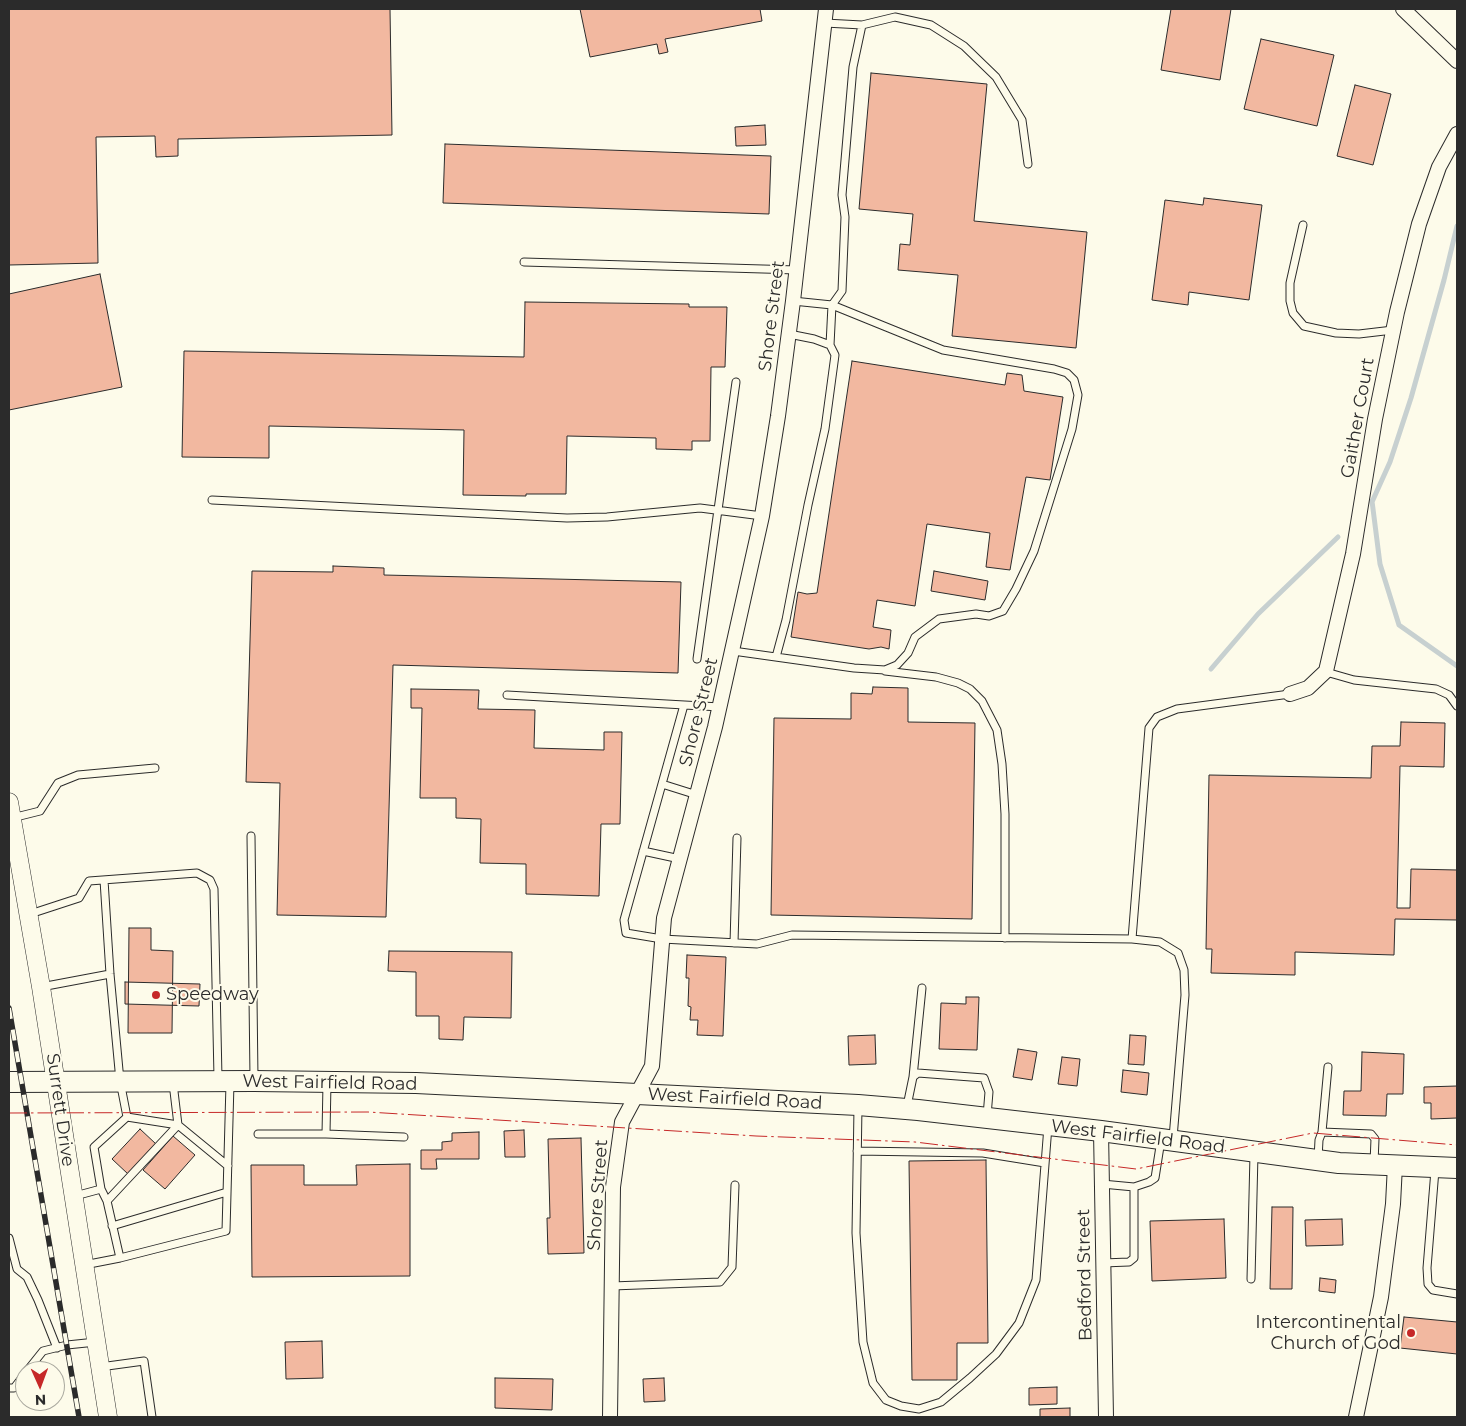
<!DOCTYPE html>
<html>
<head>
<meta charset="utf-8">
<style>
  body { margin:0 }
  #map { position:relative; width:1466px; height:1426px; overflow:hidden; background:#fdfbea; font-family:Montserrat,sans-serif }
  canvas { display:block }
  .frame { position:absolute; inset:0; border:10px solid #2b2b2b; pointer-events:none }
  .north { position:absolute; left:15px; top:1361px; width:50px; height:50px; box-sizing:border-box; background:#fdfbea; border:1px solid #a9a89e; border-radius:50%; rotate:178deg; font-size:14px; font-weight:700; line-height:20px; text-align:center; color:#2b2b2b }
  .north::after { content:''; display:block; margin:auto; width:18px; height:22px; background:#c62828; clip-path:polygon(50% 0,100% 100%,50% 72%,0 100%) }
</style>
</head>
<body>
<div id="map">
<canvas width="1466" height="1426"></canvas>
<div class="frame"></div>
<div class="north">N</div>
</div>
<script>
const context = document.querySelector('canvas').getContext('2d');
context.lineJoin = 'round';
const toPath = rows => new Path2D(rows.map(r => 'M' + r).join(''));
function stroke(path, color, width, dash) { context.strokeStyle = color; context.lineWidth = width; context.lineCap = dash ? 'butt' : 'round'; context.setLineDash(dash || []); context.stroke(path); }
function paint(path, color) { context.fillStyle = color; context.fill(path, 'evenodd'); }
function drawText(font, color, halo, rows, align = 'center') {
  context.font = font + ' Montserrat,sans-serif'; context.lineWidth = 4; context.setLineDash([]); context.textBaseline = 'middle'; context.strokeStyle = halo; context.fillStyle = color; for (const [text, x, y, turn = 0] of rows) {
    context.save(); context.translate(x, y); context.rotate((+turn || 0) * Math.PI / 180); context.textAlign = isNaN(turn) ? turn : align; if (halo) context.strokeText(text, 0, 0); context.fillText(text, 0, 0); context.restore();
  }
}
stroke(toPath([
  [1372,501,1380,564,1399,625,1457,666],
  [1372,502,1390,462,1411,398,1444,280,1457,226],
  [1211,669,1258,614,1338,537]
]), '#c7d0d0', 5);
const building = toPath([
  [9,9,390,9,392,135,178,139,178,156,156,157,155,136,96,137,98,263,9,265,9,9],
  [580,9,760,9,762,21,665,39,668,52,659,54,657,44,590,57,580,9],
  [1171,9,1231,9,1220,80,1161,70,1171,9],
  [1261,39,1334,55,1317,126,1244,109,1261,39],
  [871,73,987,84,974,221,1087,232,1076,348,952,336,958,275,898,270,900,244,910,245,913,214,859,209,871,73],
  [1355,85,1391,94,1373,165,1337,156,1355,85],
  [765,125,766,145,736,146,735,127,765,125],
  [445,144,771,156,769,214,443,203,445,144],
  [1204,198,1262,205,1249,300,1189,292,1188,305,1152,300,1165,200,1203,205,1204,198],
  [100,274,122,387,9,410,9,294,100,274],
  [525,302,689,304,689,307,727,307,725,367,711,367,710,441,692,441,692,450,656,449,656,438,567,436,566,494,526,494,526,496,463,495,464,430,269,426,269,458,182,457,184,351,524,357,525,302],
  [852,361,1005,385,1007,373,1022,375,1024,391,1063,397,1050,480,1026,477,1010,570,986,567,990,533,927,524,915,606,877,600,873,627,891,630,889,649,881,647,869,649,791,637,798,592,807,594,817,593,852,361],
  [333,566,384,568,384,575,681,582,678,673,393,665,386,917,277,915,280,783,246,782,252,571,333,572,333,566],
  [934,571,988,581,985,600,931,591,934,571],
  [873,687,908,688,908,722,975,723,972,919,771,915,774,718,851,719,851,693,872,694,873,687],
  [411,689,479,690,478,709,535,710,534,748,604,750,604,732,622,732,620,824,601,824,599,896,526,894,526,864,480,863,481,819,456,818,456,798,420,798,422,708,411,708,411,689],
  [1401,722,1445,723,1444,767,1400,766,1397,908,1410,908,1411,869,1457,870,1457,920,1395,919,1394,955,1295,952,1295,975,1211,973,1212,949,1206,949,1209,775,1371,778,1372,746,1400,746,1401,722],
  [129,928,151,928,151,950,173,951,172,1033,128,1033,129,928],
  [389,951,512,952,511,1018,464,1017,463,1040,439,1039,439,1016,416,1016,416,972,388,971,389,951],
  [687,955,726,957,723,1036,697,1035,698,1020,690,1020,691,1007,688,1006,689,978,686,978,687,955],
  [125,982,200,984,199,1006,125,1004,125,982],
  [966,997,979,997,977,1050,939,1049,941,1003,966,1004,966,997],
  [875,1035,876,1064,849,1065,848,1036,875,1035],
  [1130,1035,1146,1036,1144,1065,1128,1064,1130,1035],
  [1018,1049,1037,1052,1032,1080,1013,1077,1018,1049],
  [1362,1052,1404,1054,1403,1094,1387,1094,1386,1116,1343,1115,1344,1091,1361,1091,1362,1052],
  [1062,1057,1080,1059,1077,1086,1058,1084,1062,1057],
  [1123,1070,1149,1073,1147,1095,1121,1092,1123,1070],
  [1457,1086,1457,1118,1431,1119,1431,1103,1424,1103,1424,1087,1457,1086],
  [140,1129,156,1144,128,1174,112,1159,140,1129],
  [524,1130,525,1157,505,1157,504,1131,524,1130],
  [479,1132,479,1159,436,1159,437,1169,421,1169,421,1150,442,1150,442,1142,452,1141,452,1133,479,1132],
  [173,1136,195,1155,165,1189,143,1170,173,1136],
  [581,1138,584,1253,548,1254,547,1218,550,1218,548,1139,581,1138],
  [986,1160,988,1343,957,1343,957,1380,912,1380,909,1161,986,1160],
  [410,1164,410,1276,252,1277,251,1165,304,1165,304,1185,357,1185,356,1165,410,1164],
  [1272,1207,1293,1207,1292,1289,1270,1289,1272,1207],
  [1224,1219,1226,1278,1152,1281,1150,1221,1224,1219],
  [1342,1219,1343,1245,1306,1246,1305,1220,1342,1219],
  [1320,1278,1336,1280,1335,1293,1319,1291,1320,1278],
  [1404,1317,1457,1322,1457,1354,1400,1348,1404,1317],
  [322,1341,323,1378,286,1379,285,1342,322,1341],
  [495,1378,553,1379,552,1410,495,1408,495,1378],
  [664,1378,665,1401,644,1402,643,1379,664,1378],
  [1057,1387,1057,1404,1029,1405,1029,1388,1057,1387],
  [1070,1408,1070,1417,1040,1417,1040,1409,1070,1408]
]);
paint(building, '#f2b8a0');
stroke(building, '#2b2b2b', 1);
const service = toPath([
  [825,23,862,25,895,17,931,25,964,46,996,77,1022,120,1028,164],
  [1303,225,1290,283,1290,301,1293,313,1304,326,1336,333,1359,334,1393,330],
  [524,262,797,270],
  [793,301,832,305,842,291,845,217,842,195,853,67,862,25],
  [212,500,567,518,607,517,700,508,762,516],
  [733,651,854,668,885,670,897,665,908,653,915,637,939,619,976,614,989,616,1003,611,1016,589,1034,551,1072,429,1078,395,1074,380,1067,373,1054,369,943,350,832,305,830,345],
  [776,657,786,620,808,505,825,429,835,355,830,345,814,339,789,334],
  [697,659,736,382],
  [885,671,936,677,958,683,970,689,982,701,997,730,1002,764,1005,814,1005,938],
  [1326,672,1354,680,1436,689,1449,695,1457,706],
  [507,695,720,707],
  [684,705,624,920,626,933,662,939,757,944,792,935,1132,939,1160,942,1178,953,1184,970,1185,995,1173,1138],
  [662,784,697,795],
  [12,818,40,811,58,783,78,775,155,768],
  [251,836,254,1078],
  [643,851,680,859],
  [30,914,79,898,89,881,197,873,210,880,214,889,218,1078],
  [1132,939,1149,728,1157,717,1177,709,1290,694],
  [734,943,737,838],
  [41,987,110,974],
  [913,1077,922,988],
  [173,1083,178,1125,228,1166],
  [907,1106,913,1077,918,1073,984,1078,989,1092,987,1116],
  [858,1107,856,1233,863,1342,873,1383,886,1400,901,1406,919,1409,941,1402,970,1378,996,1354,1019,1323,1036,1280,1048,1126],
  [127,1117,178,1125],
  [1322,1132,1328,1067],
  [258,1134,326,1134,327,1083],
  [326,1134,404,1137],
  [857,1151,983,1153,1045,1163],
  [1318,1159,1319,1140,1322,1132,1371,1134,1375,1139,1374,1163],
  [1435,1170,1427,1268,1428,1284,1433,1290,1457,1294],
  [1102,1184,1134,1187,1149,1182,1155,1178,1161,1140],
  [101,1189,107,1201,178,1125],
  [75,1196,101,1189,94,1147,127,1117,120,1081,110,974,104,880],
  [107,1201,120,1258,226,1231,230,1083],
  [112,1226,227,1192],
  [9,1238,17,1269,27,1277,38,1300,57,1348],
  [1103,1263,1129,1262,1134,1258,1134,1187],
  [84,1265,120,1258],
  [1251,1279,1254,1154],
  [612,1286,720,1282,732,1267,735,1185],
  [100,1367,144,1361,152,1417],
  [27,1371,43,1351,67,1345,96,1342],
  [9,1388,14,1388,25,1374]
]);
const minor = toPath([
  [1403,9,1457,61],
  [1290,694,1308,688,1326,671,1353,554,1375,419,1397,312,1419,224,1439,167,1457,134],
  [1101,1131,1106,1417],
  [610,1417,613,1187,622,1122,652,1066,664,918,715,727,762,516,778,416,793,301,826,9],
  [1356,1417,1381,1297,1393,1204,1395,1165]
]);
const tertiary = toPath([
  [9,802,41,987,108,1417]
]);
const secondary = toPath([
  [9,1082,254,1081,416,1083,858,1105,918,1110,1101,1131,1339,1163,1457,1168]
]);
stroke(service, '#2b2b2b', 9);
stroke(minor, '#2b2b2b', 16);
stroke(tertiary, '#2b2b2b', 19);
stroke(secondary, '#2b2b2b', 22);
stroke(service, '#fdfbea', 7);
stroke(minor, '#fdfbea', 14);
stroke(tertiary, '#fdfbea', 18);
stroke(secondary, '#fdfbea', 20);
const rail = toPath([
  [9,1008,79,1417]
]);
stroke(rail, '#2b2b2b', 5.5);
stroke(rail, '#fdfbea', 4, [11]);
stroke(toPath([
  [9,1113,368,1112,756,1136,915,1142,1136,1169,1313,1133,1457,1145]
]), '#c62828', 1, [18, 4, 2.5, 4]);
for (const [x, y, r, color] of [
  [156,995,5,"#c62828"],
  [1411,1333,5,"#c62828"]
]) { const dot = new Path2D(); dot.arc(x, y, r, 0, 2 * Math.PI); context.fillStyle = color; context.fill(dot); stroke(dot, '#fdfbea', 2); }
drawText('18px', '#2b2b2b', '#fdfbea', [
  ["Shore Street",772,316,-83],
  ["Gaither Court",1358,418,-80],
  ["Shore Street",699,712,-76],
  ["West Fairfield Road",330,1083,1],
  ["West Fairfield Road",735,1099,3],
  ["Surrett Drive",60,1110,82],
  ["West Fairfield Road",1138,1137,7],
  ["Shore Street",598,1195,-86],
  ["Bedford Street",1085,1275,-91]
]);
drawText('18px', '#2b2b2b', '#fdfbea', [
  ["Speedway",166,995],
  ["Intercontinental",1401,1323,"right"],
  ["Church of God",1401,1344,"right"]
], 'left');
</script>
</body>
</html>
